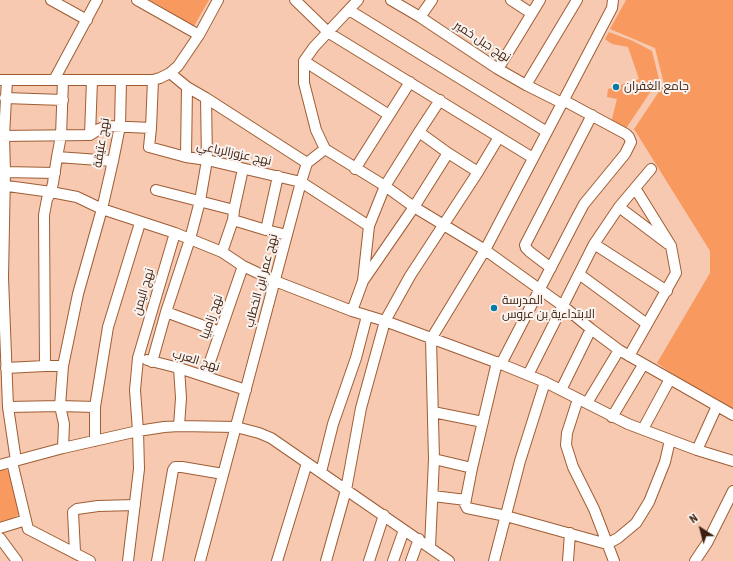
<!DOCTYPE html>
<html>
<head>
<meta charset="utf-8">
<style>
  body { margin:0 }
  #map { position:relative; width:733px; height:561px; overflow:hidden; background:#f6c9b0; font-family:"Roboto Condensed",sans-serif }
  canvas { display:block }
  .north { position:absolute; left:681px; top:509px; width:40px; height:40px; -webkit-text-stroke:3px #fbf3ef; paint-order:stroke; rotate:324deg; font-size:11px; font-weight:700; line-height:16px; text-align:center; color:#3c200f }
  .north::after { content:''; display:block; margin:auto; width:14px; height:18px; background:#3c200f; clip-path:polygon(50% 0,100% 100%,50% 72%,0 100%) }
</style>
</head>
<body>
<div id="map">
<canvas width="733" height="561"></canvas>
<div class="north">N</div>
</div>
<script>
const context = document.querySelector('canvas').getContext('2d');
context.lineJoin = 'round';
function paint(path, color) { context.fillStyle = color; context.fill(path, 'evenodd'); }
const toPath = rows => new Path2D(rows.map(r => 'M' + r).join(''));
function stroke(path, color, width, dash) { context.strokeStyle = color; context.lineWidth = width; context.lineCap = dash ? 'butt' : 'round'; context.setLineDash(dash || []); context.stroke(path); }
function drawText(font, color, halo, rows, align = 'center') {
  context.font = font + ' "Roboto Condensed",Cairo,sans-serif'; context.lineWidth = 4; context.setLineDash([]); context.textBaseline = 'middle'; context.strokeStyle = halo; context.fillStyle = color; for (const [text, x, y, turn = 0] of rows) {
    context.save(); context.translate(x, y); context.rotate((+turn || 0) * Math.PI / 180); context.textAlign = isNaN(turn) ? turn : align; if (halo) context.strokeText(text, 0, 0); context.fillText(text, 0, 0); context.restore();
  }
}
paint(toPath([
  [149,0,209,0,194,26],
  [626,0,733,0,733,409,675,376,657,363,710,273,710,251,634,129,664,84,655,48,610,29],
  [609,32,633,41,652,51,659,79,625,130,611,123,617,99,607,97,608,89,639,79,628,47,612,44,605,39],
  [4,469,10,472,20,511,19,514,15,517,0,523,0,470]
]), '#f89a60');
const minor = toPath([
  [51,0,87,20],
  [137,0,199,35],
  [295,0,329,33,533,158],
  [358,0,314,47,304,61,304,83,316,130,325,149,385,186,414,207,485,250,563,306,591,329,619,350,733,415],
  [391,0,420,17,498,69,526,85,562,103],
  [511,0,531,13],
  [349,10,547,132],
  [420,17,432,0],
  [304,61,389,115],
  [498,69,540,0],
  [170,73,187,87,206,98,307,163],
  [1,80,153,80,160,78,170,73,178,66,199,35,218,0],
  [7,80,4,136,5,172,3,278,8,407,16,461],
  [54,80,97,0],
  [153,80,151,128,149,147,186,157,207,160,301,182,369,226],
  [526,85,577,0],
  [5,98,63,100],
  [419,132,448,153,478,172],
  [90,135,92,80],
  [0,136,90,135,99,129,108,126,151,128],
  [57,157,113,161],
  [186,157,187,87],
  [355,169,410,82],
  [5,172,55,173],
  [0,185,51,192,77,197,102,209,175,233,222,252,243,266,275,281,352,311,385,321,501,364,545,382,628,424,697,450,733,461],
  [156,190,234,210],
  [619,207,668,244],
  [233,220,266,230,287,235],
  [266,230,278,176],
  [594,244,667,291],
  [222,252,233,220,234,210,243,169],
  [551,268,530,252,526,248,525,245,592,115],
  [579,274,647,324],
  [363,281,369,226,385,186,419,132,440,100],
  [352,311,363,281,414,207,448,153],
  [166,312,220,332],
  [629,356,676,273,671,246,635,188],
  [147,360,179,368,246,390],
  [152,362,166,312,190,239,200,201,207,160,206,98],
  [497,362,472,468,465,504,467,508,506,516,607,544,618,538,636,523,649,502,665,462,670,440],
  [501,364,576,219,584,204,625,154,631,142,629,137,626,134,563,100],
  [45,366,44,215,47,199,51,192,53,183,57,157,61,136,63,80],
  [6,368,45,366,63,366],
  [528,375,594,244,619,207,651,169],
  [205,376,243,266],
  [561,390,591,329],
  [578,399,567,433,566,445,573,467,594,509,614,561],
  [587,403,619,350],
  [8,407,60,406,95,407],
  [433,412,483,422],
  [612,417,643,365],
  [179,426,181,398,179,368],
  [643,429,670,379],
  [95,441,95,407,108,327,140,223],
  [63,448,64,424,60,406,63,366,78,294,102,209,113,161,120,126,121,80],
  [697,450,717,406],
  [434,459,472,468],
  [12,462,28,529,90,561],
  [0,465,63,448,138,431,164,427,179,426,236,427,259,433,271,438,449,561],
  [321,472,333,424,356,358,367,316],
  [433,496,466,500],
  [0,528,26,520],
  [0,538,17,561],
  [430,547,434,459,431,339,485,250,612,8,613,0],
  [75,552,73,512,77,509,98,506,135,505],
  [128,561,139,469,138,431,135,390,138,358,175,233],
  [157,561,173,470,175,467,182,467,223,474],
  [200,561,301,182,307,163,325,149],
  [277,561,307,463],
  [326,561,346,490,361,408,385,321,410,276,478,172,499,137],
  [369,561,384,515],
  [393,561,404,530],
  [411,561,419,539],
  [494,561,520,461,545,382],
  [568,561,570,533],
  [695,561,707,543,733,491]
]);
stroke(minor, '#9f5d34', 12);
stroke(minor, '#fff', 10);
for (const [x, y, r, color] of [
  [616,87,4,"#087aa3"],
  [494,308,4,"#087aa3"]
]) { const dot = new Path2D(); dot.arc(x, y, r, 0, 2 * Math.PI); context.fillStyle = color; context.fill(dot); stroke(dot, '#fbf3ef', 1.5); }
drawText('12px', '#3c200f', '#fbf3ef', [
  ["نهج جبل خمير",482,42,33],
  ["نهج عتيقة",102,143,-81],
  ["نهج عزوزالرباعي",234,154,12],
  ["نهج عمر ابن الخطاب",262,281,-75],
  ["نهج اليمن",144,292,-74],
  ["نهج زامبيا",212,317,-71],
  ["نهج العرب",196,361,17]
]);
drawText('12px', '#3c200f', '#fbf3ef', [
  ["جامع الغفران",624,87],
  ["المدرسة",502,301],
  ["الابتداءية بن عروس",502,315]
], 'left');
</script>
</body>
</html>
